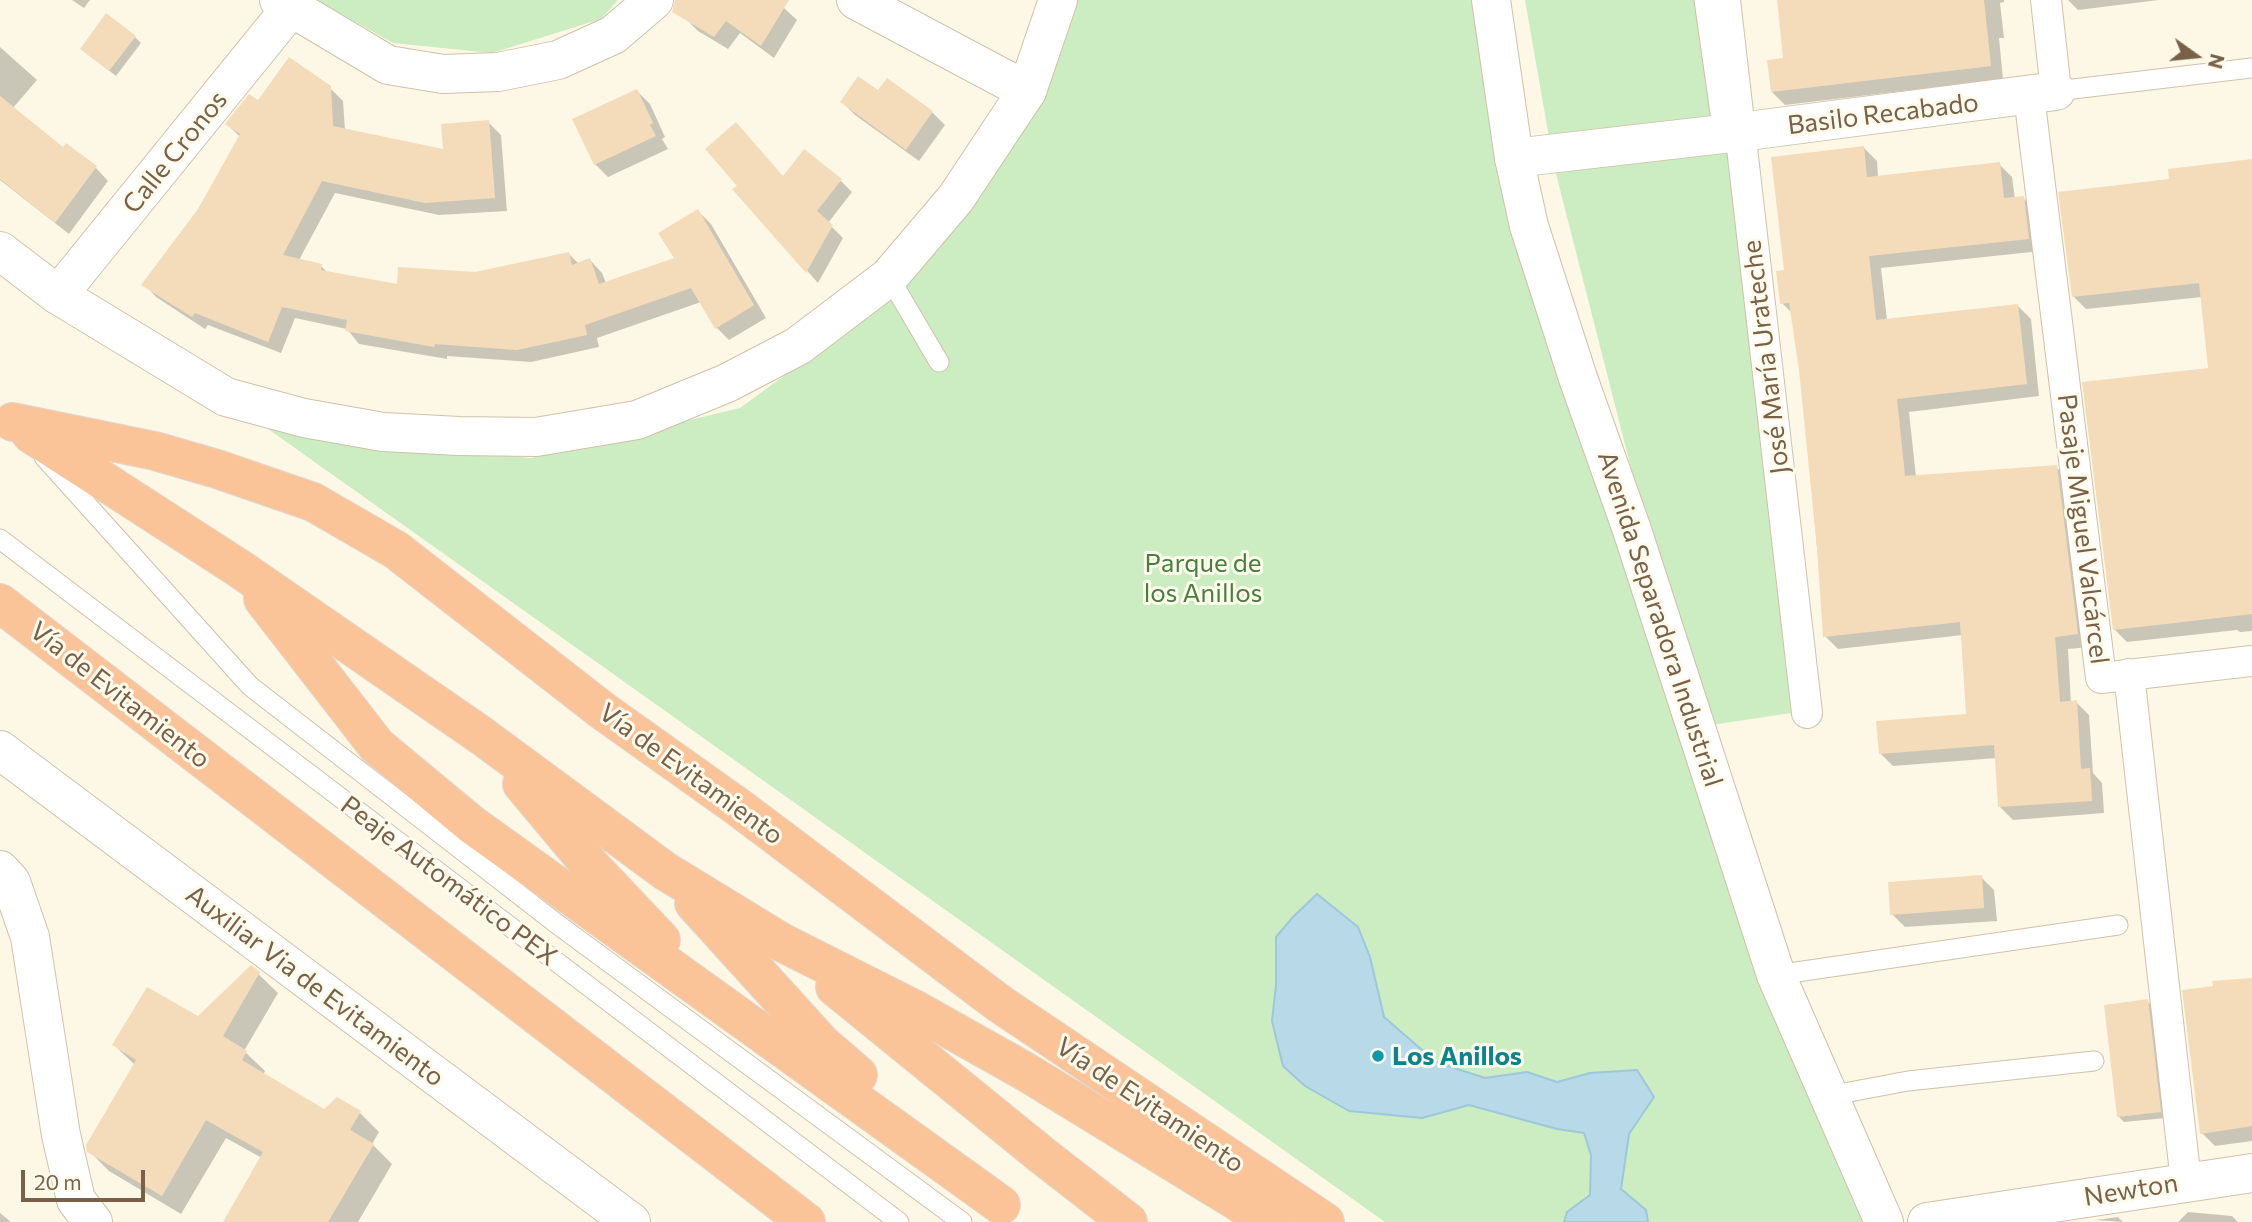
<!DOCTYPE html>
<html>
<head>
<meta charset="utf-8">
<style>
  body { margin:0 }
  #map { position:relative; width:2252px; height:1222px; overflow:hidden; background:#fdf8e5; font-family:Commissioner,sans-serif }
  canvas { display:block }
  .north { position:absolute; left:2161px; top:21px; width:70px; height:70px; -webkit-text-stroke:5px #fffbec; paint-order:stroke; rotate:105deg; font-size:19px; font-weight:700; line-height:28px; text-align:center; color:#786148 }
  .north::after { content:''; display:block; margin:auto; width:24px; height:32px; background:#786148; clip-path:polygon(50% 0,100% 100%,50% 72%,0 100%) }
  .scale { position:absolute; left:21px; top:1170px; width:124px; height:32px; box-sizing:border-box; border:4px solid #786148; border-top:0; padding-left:9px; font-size:21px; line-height:24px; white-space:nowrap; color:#786148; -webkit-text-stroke:5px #fffbec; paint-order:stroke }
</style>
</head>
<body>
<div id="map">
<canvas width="2252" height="1222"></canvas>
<div class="north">N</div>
<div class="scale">20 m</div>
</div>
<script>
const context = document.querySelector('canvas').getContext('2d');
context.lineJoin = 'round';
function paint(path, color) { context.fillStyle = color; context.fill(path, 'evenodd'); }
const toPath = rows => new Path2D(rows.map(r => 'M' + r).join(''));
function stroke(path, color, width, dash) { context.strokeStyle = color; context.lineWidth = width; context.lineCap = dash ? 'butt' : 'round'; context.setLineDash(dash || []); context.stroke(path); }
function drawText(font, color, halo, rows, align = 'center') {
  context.font = font + ' Commissioner,sans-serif'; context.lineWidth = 6; context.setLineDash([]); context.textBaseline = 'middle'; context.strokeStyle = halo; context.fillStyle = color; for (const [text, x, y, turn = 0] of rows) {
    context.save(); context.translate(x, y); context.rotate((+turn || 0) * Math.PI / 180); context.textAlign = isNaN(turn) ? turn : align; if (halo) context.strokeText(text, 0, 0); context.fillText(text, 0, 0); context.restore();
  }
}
paint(toPath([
  [316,0,618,0,601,19,492,53,393,43],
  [1070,0,1498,0,1526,165,1864,1222,1385,1222,240,409,373,439,531,458,740,408,896,294],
  [1525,0,1718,0,1734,127,1551,149],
  [1735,140,1798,712,1711,725,1644,519,1552,158]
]), '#ccecc2');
const water = toPath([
  [1317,894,1358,927,1370,957,1384,1017,1436,1062,1485,1078,1527,1072,1557,1082,1590,1073,1637,1070,1654,1097,1629,1134,1621,1189,1646,1210,1648,1222,1564,1222,1567,1212,1590,1195,1591,1155,1584,1133,1557,1129,1469,1105,1422,1118,1349,1111,1305,1086,1283,1066,1272,1021,1276,985,1276,937,1293,917,1317,894]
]);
paint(water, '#b8d9e8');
stroke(water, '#9dc7db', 2);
paint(toPath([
  [72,0,90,0,84,8],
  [696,0,771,0,784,8,797,20,774,58,740,33,728,49,698,31,685,18],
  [1779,0,2004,0,2004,2,2000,3,2004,38,1999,38,2003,79,1785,105,1772,92,1785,60],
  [2068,0,2159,0,2078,10],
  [135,37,141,43,116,76,88,54],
  [0,47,37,80,12,109,63,150,96,168,108,181,69,234,0,180],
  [330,88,343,101,345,130,445,151,488,122,501,135,507,211,439,215,335,193,299,260,321,266,329,274,399,286,475,274,569,254,579,264,590,260,602,273,606,283,676,259,698,211,711,224,766,318,729,340,716,327,701,302,597,338,599,347,531,362,447,356,447,359,359,344,347,329,295,318,281,353,208,325,205,329,156,297,144,284,200,210,240,137,227,124,258,103],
  [637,91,650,104,665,137,662,139,668,149,608,177,595,164],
  [879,93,932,112,945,125,919,161,855,115,842,102],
  [1864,148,1877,161,1878,177,1999,164,2012,177,2015,199,2023,198,2036,211,2041,251,1881,268,1887,320,2018,306,2031,319,2039,396,1909,412,1916,477,2056,467,2069,480,2090,647,2068,649,2071,703,2076,702,2089,715,2093,773,2102,783,2104,813,2013,820,2000,807,1997,758,1893,766,1880,753,1968,716,1963,635,1838,649,1825,636,1801,370,1792,313,1782,303,1786,272],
  [2252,161,2252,631,2240,632,2237,630,2127,642,2114,629,2210,370,2202,297,2086,309,2073,296,2171,181],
  [784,178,840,180,852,192,828,223,843,238,818,283,735,189],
  [1981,877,1994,890,1997,921,1905,927,1892,914],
  [251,967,278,993,244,1051,265,1071,263,1075,325,1111,360,1113,379,1132,372,1144,392,1164,358,1222,225,1222,262,1158,226,1138,181,1214,109,1171,89,1151,135,1065,114,1045,198,1018],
  [2252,979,2252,1141,2215,1146,2202,1133,2215,988],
  [2147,1001,2153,1007,2166,1118,2124,1122,2118,1116],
  [2188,1212,2232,1216,2238,1222,2178,1222],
  [0,1213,11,1222,0,1222],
  [2118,1217,2123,1222,2096,1220]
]), '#0003');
paint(toPath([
  [675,0,789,0,761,46,726,21,714,37,672,12],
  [1777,0,1984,0,1991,66,1771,92,1767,60,1783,58],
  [106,13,136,36,109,71,80,49],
  [289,57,331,86,333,126,443,149,441,124,489,120,495,198,425,203,322,181,283,255,322,264,321,270,397,284,398,267,475,272,569,252,572,265,590,258,599,284,674,258,658,233,698,209,754,305,715,329,691,288,585,325,587,335,517,350,435,344,434,347,345,331,347,320,282,307,268,342,195,313,192,317,141,285,198,209,240,134,225,124,249,94,258,100],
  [858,76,878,90,887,78,933,111,906,150,840,102],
  [637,89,653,123,650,125,656,136,594,165,572,119],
  [0,96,63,147,66,143,97,166,55,223,0,179],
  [736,122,783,176,804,149,842,179,817,211,833,225,806,273,732,189,737,186,705,149],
  [1864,146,1867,177,2000,162,2004,198,2024,196,2029,239,1869,256,1876,320,2018,304,2027,384,1897,399,1905,476,2057,465,2078,634,2055,637,2060,702,2077,700,2081,769,2090,768,2092,801,1998,807,1994,745,1879,754,1876,721,1966,714,1960,622,1823,637,1817,548,1799,370,1789,303,1780,304,1776,271,1784,270,1771,157],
  [2252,159,2252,614,2113,630,2082,382,2208,368,2199,283,2072,297,2058,192,2169,179,2168,169],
  [1982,875,1984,908,1890,915,1888,882],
  [251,965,260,972,223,1036,247,1051,242,1060,324,1109,337,1097,361,1111,350,1130,374,1144,328,1222,223,1222,263,1152,206,1120,162,1196,87,1152,86,1145,136,1060,112,1045,147,987,198,1016],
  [2252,978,2252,1126,2200,1134,2182,990,2213,986,2212,981],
  [2148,999,2161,1112,2117,1117,2104,1005]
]), '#f4dcbb');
const service = toPath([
  [1704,0,1723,134],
  [2056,91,2252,68],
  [889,277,939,362],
  [44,457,250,686,557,924,962,1222],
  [0,539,899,1222],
  [1776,975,2118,925],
  [1828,1096,1908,1081,2094,1061]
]);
const pedestrian = toPath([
  [1725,0,1807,713],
  [2046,0,2056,91],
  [2029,96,2101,678,2252,661],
  [2129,674,2186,1182]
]);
const minor = toPath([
  [279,0,388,65,443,74,498,72,558,60,613,35,654,0],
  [856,0,1027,91],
  [1514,158,1740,132,2056,91],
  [58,295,290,9],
  [0,750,631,1222],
  [0,870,11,882,30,937,61,1135,76,1200,93,1222],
  [1927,1222,2252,1173]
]);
const tertiary = toPath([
  [1491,0,1514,158,1529,226,1578,378,1632,530,1776,975,1884,1222],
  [0,251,58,295,226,397,304,418,383,432,459,436,536,437,637,420,727,383,798,346,889,277,956,198,1027,91,1058,0]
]);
const motorway = toPath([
  [13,422,155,451,217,469,313,502,396,550,603,711,738,807,1000,1004,1325,1222],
  [31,434,240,569,482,736,665,871,781,942,914,1009,1026,1072,1271,1222],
  [263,599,377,746,471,824,1001,1205],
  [0,603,806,1222],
  [522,784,589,864,661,940],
  [694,903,822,1044,858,1075],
  [835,987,1043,1156,1128,1222]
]);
stroke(service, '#d0c1aa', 21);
stroke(pedestrian, '#d0c1aa', 32);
stroke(minor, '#d0c1aa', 40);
stroke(tertiary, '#d0c1aa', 40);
stroke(motorway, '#dfd9d3', 40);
stroke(service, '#fff', 19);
stroke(pedestrian, '#fff', 30);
stroke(minor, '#fff', 38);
stroke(tertiary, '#fff', 38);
stroke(motorway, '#fbc398', 38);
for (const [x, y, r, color] of [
  [1378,1056,7,"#0f9aa8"]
]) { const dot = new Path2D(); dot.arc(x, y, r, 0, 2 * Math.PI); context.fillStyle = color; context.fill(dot); stroke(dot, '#fffbec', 2.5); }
drawText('26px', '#786148', '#fffbec', [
  ["Basilo Recabado",1883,114,-7],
  ["Calle Cronos",175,152,-51],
  ["José María Urateche",1766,357,-97],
  ["Pasaje Miguel Valcárcel",2083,529,83],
  ["Avenida Separadora Industrial",1660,619,72],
  ["Vía de Evitamiento",120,695,38],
  ["Vía de Evitamiento",691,774,36],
  ["Peaje Automático PEX",449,881,37],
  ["Auxiliar Via de Evitamiento",315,986,37],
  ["Vía de Evitamiento",1150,1105,34],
  ["Newton",2131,1190,-9]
]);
drawText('26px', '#477f3f', '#fffbec', [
  ["Parque de",1203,563],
  ["los Anillos",1203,593]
]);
drawText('bold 26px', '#0d838f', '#fffbec', [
  ["Los Anillos",1392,1056]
], 'left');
</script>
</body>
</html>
